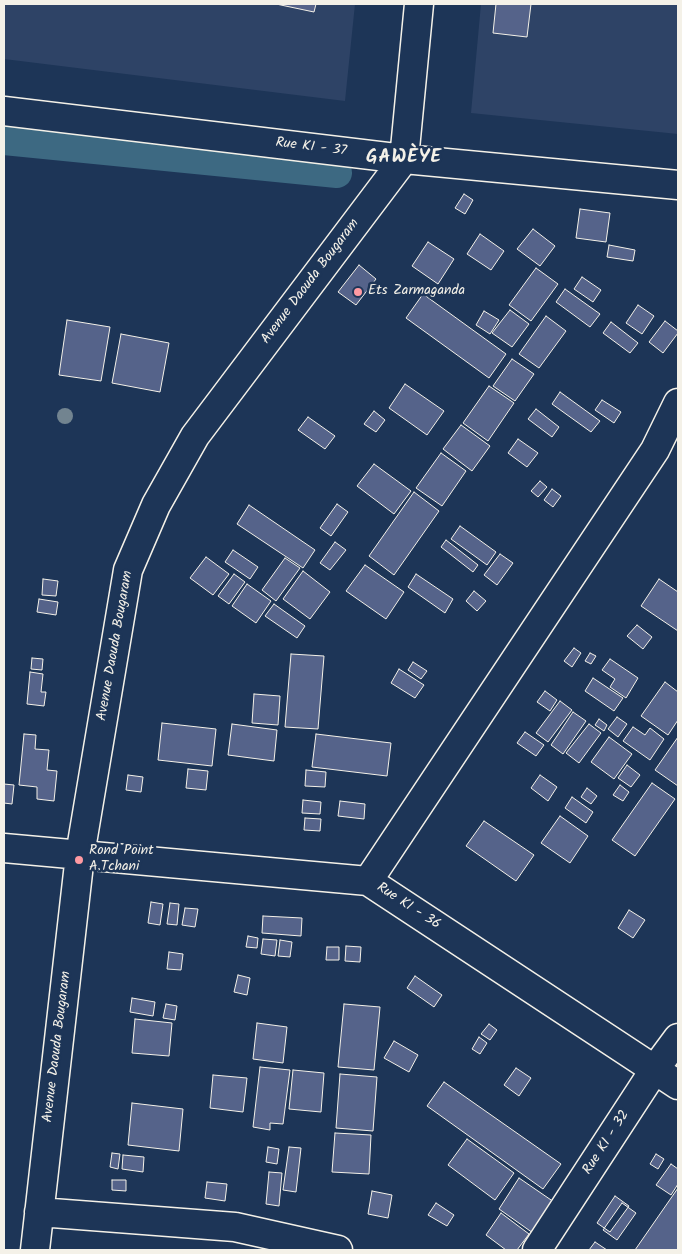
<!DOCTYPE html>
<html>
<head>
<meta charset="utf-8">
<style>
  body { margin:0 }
  #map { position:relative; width:682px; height:1254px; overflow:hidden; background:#1d3557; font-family:Kalam,sans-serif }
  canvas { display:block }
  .frame { position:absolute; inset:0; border:5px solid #f4f1e8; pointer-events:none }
</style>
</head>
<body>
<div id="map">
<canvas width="682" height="1254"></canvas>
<div class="frame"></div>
</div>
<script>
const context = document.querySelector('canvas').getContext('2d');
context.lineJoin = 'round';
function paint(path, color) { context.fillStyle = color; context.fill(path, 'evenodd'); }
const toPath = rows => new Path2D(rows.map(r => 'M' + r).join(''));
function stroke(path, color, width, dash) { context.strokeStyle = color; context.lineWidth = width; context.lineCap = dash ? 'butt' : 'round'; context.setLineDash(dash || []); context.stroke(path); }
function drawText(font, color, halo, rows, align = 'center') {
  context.font = font + ' Kalam,sans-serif'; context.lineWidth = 5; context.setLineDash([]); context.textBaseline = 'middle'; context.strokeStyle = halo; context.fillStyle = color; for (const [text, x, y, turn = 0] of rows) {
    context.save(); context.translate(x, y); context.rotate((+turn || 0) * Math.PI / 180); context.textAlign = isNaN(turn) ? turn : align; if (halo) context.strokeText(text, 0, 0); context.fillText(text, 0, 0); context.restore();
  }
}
paint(toPath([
  [4,4,355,4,345,101,4,59],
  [481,4,678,4,678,134,471,113]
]), '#2e4366');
stroke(toPath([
  [4,140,337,173]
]), '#3d6982', 30);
const building = toPath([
  [276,4,316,4,314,12,276,4],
  [496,4,531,4,527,37,493,33,496,4],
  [464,194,473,200,465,214,455,208,464,194],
  [580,209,610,213,606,242,576,238,580,209],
  [533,229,555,246,540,266,517,249,533,229],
  [480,234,504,251,491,270,467,254,480,234],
  [428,242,454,259,438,284,412,266,428,242],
  [609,245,635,250,633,261,607,257,609,245],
  [359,265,376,279,356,305,338,292,359,265],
  [536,268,558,284,531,321,509,305,536,268],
  [582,277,601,290,593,302,574,289,582,277],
  [565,289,600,314,590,327,556,302,565,289],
  [423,294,506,354,489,378,406,318,423,294],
  [638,305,654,316,642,334,626,323,638,305],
  [510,310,529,324,512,347,492,333,510,310],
  [484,311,499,320,490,334,476,325,484,311],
  [546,316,566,331,539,368,519,354,546,316],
  [67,320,110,327,101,381,59,375,67,320],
  [665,321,678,331,678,333,663,353,649,342,665,321],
  [611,322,638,343,630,353,603,333,611,322],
  [121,334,169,343,160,392,112,383,121,334],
  [512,359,534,374,515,401,493,386,512,359],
  [405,384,444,411,427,435,389,408,405,384],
  [489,386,514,403,488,441,463,423,489,386],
  [560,392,600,421,591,432,552,404,560,392],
  [602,400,621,412,614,423,595,410,602,400],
  [536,409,559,427,552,437,528,419,536,409],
  [374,411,385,420,376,432,364,424,374,411],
  [308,417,335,436,325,449,298,430,308,417],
  [461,425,490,446,472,471,443,449,461,425],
  [518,439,538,453,527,467,508,453,518,439],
  [441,453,466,471,442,506,416,488,441,453],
  [374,464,411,491,394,514,357,486,374,464],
  [540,481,547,487,538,497,531,491,540,481],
  [552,489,561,496,553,507,544,500,552,489],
  [414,492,439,511,394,575,369,556,414,492],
  [337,504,348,512,331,536,320,528,337,504],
  [249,505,315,550,303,568,237,524,249,505],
  [460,526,496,552,487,565,451,539,460,526],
  [446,540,478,565,473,572,441,547,446,540],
  [335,542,346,550,330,570,320,563,335,542],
  [233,550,258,567,250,579,225,562,233,550],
  [500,554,513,563,497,585,484,575,500,554],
  [206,557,229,574,213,595,190,578,206,557],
  [285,558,300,568,276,601,262,590,285,558],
  [365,565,404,592,386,619,346,591,365,565],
  [303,571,330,592,310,619,283,599,303,571],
  [234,574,245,582,229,604,218,596,234,574],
  [416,574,453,599,445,613,408,587,416,574],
  [43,579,58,581,56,596,42,595,43,579],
  [659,579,678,592,678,631,641,606,659,579],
  [247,584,271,601,256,623,232,606,247,584],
  [474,591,486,601,477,611,466,601,474,591],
  [39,599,58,602,56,615,37,612,39,599],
  [274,604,305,626,297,638,265,616,274,604],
  [637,625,652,637,643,649,627,636,637,625],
  [574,648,581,653,572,667,564,661,574,648],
  [590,653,596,656,591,664,585,661,590,653],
  [291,654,324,656,318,729,285,727,291,654],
  [32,658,43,659,42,670,31,669,32,658],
  [610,659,638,678,626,698,610,687,615,679,602,670,610,659],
  [413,662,427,671,421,679,408,670,413,662],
  [399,669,424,685,415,698,391,683,399,669],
  [30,672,43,674,41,692,46,692,44,706,27,704,30,672],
  [593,678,623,698,614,711,585,691,593,678],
  [665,682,678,692,678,720,668,735,641,716,665,682],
  [545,691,557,700,550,711,537,702,545,691],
  [254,694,280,696,278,725,252,723,254,694],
  [560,701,572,710,548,742,536,733,560,701],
  [573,712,586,721,563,754,551,745,573,712],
  [617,717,627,724,618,737,608,729,617,717],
  [599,719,607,725,604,731,595,725,599,719],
  [162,723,216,729,212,766,158,760,162,723],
  [232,724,277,730,274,761,228,755,232,724],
  [589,724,601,733,579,763,566,753,589,724],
  [633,727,645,735,650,728,664,739,650,760,623,741,633,727],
  [525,732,544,745,536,756,517,743,525,732],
  [24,734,36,735,35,749,49,750,47,770,57,771,54,801,37,799,37,787,19,785,24,734],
  [316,734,391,743,387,776,312,767,316,734],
  [609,737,632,754,614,779,591,762,609,737],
  [678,737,678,786,655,770,678,737],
  [627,765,640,775,631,787,618,778,627,765],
  [188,769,208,771,206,790,186,788,188,769],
  [306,770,326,772,325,787,305,786,306,770],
  [128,775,143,777,141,792,126,790,128,775],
  [540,775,557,787,548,801,531,788,540,775],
  [652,783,675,799,635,856,612,840,652,783],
  [4,784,14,785,12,804,4,803,4,784],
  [620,785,629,792,623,801,613,795,620,785],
  [587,788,597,796,591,804,581,797,587,788],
  [572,797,593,812,586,823,565,808,572,797],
  [303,800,321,802,320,814,302,813,303,800],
  [340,801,365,804,364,819,338,816,340,801],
  [560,816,588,836,570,863,541,843,560,816],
  [305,818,321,819,320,831,304,830,305,818],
  [484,821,534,855,516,881,466,846,484,821],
  [151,902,163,904,160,925,148,923,151,902],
  [170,903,179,904,177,925,167,924,170,903],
  [185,908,198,909,195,927,182,925,185,908],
  [629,910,645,920,633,938,618,928,629,910],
  [263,916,302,918,301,936,262,933,263,916],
  [248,936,258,938,257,948,246,947,248,936],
  [263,939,277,940,275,956,261,954,263,939],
  [280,940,292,942,290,957,278,956,280,940],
  [346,946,361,947,360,962,345,961,346,946],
  [327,947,339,947,339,960,326,960,327,947],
  [169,952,183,954,181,970,167,969,169,952],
  [238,975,250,978,247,995,234,992,238,975],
  [415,976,442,995,434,1007,407,988,415,976],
  [132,998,155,1002,153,1016,130,1012,132,998],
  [166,1004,177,1006,175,1020,163,1018,166,1004],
  [344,1004,380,1007,374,1070,338,1067,344,1004],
  [135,1019,172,1023,169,1056,132,1053,135,1019],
  [257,1023,287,1027,283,1063,253,1059,257,1023],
  [489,1024,497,1030,490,1040,481,1034,489,1024],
  [479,1037,487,1043,480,1054,472,1049,479,1037],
  [394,1041,418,1055,409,1072,384,1058,394,1041],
  [260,1067,290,1070,283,1124,270,1123,270,1130,253,1127,260,1067],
  [516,1068,531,1078,519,1096,504,1085,516,1068],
  [293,1070,324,1073,321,1112,289,1109,293,1070],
  [340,1074,377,1077,373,1131,336,1128,340,1074],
  [213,1075,247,1078,243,1112,210,1108,213,1075],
  [444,1082,561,1164,543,1189,427,1106,444,1082],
  [132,1103,183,1109,179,1151,128,1145,132,1103],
  [335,1133,371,1135,369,1174,332,1172,335,1133],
  [467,1139,514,1173,495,1200,448,1165,467,1139],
  [268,1147,279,1149,277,1164,266,1162,268,1147],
  [289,1147,301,1148,296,1192,283,1190,289,1147],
  [112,1153,120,1154,118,1169,110,1167,112,1153],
  [656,1154,664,1159,658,1169,650,1164,656,1154],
  [123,1155,144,1157,143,1172,122,1169,123,1155],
  [671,1164,678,1169,678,1184,671,1195,656,1185,671,1164],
  [269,1172,282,1173,279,1206,266,1204,269,1172],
  [519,1178,554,1202,533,1233,499,1209,519,1178],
  [112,1180,126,1180,126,1191,112,1190,112,1180],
  [207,1182,227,1184,225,1201,205,1198,207,1182],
  [678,1188,678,1250,635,1250,678,1188],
  [372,1191,392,1195,388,1218,368,1214,372,1191],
  [615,1196,629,1206,610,1232,597,1223,615,1196],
  [436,1203,454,1215,447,1226,428,1215,436,1203],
  [622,1203,636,1213,617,1240,603,1230,622,1203],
  [501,1213,529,1234,517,1250,506,1250,486,1235,501,1213],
  [595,1242,607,1250,589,1250,595,1242]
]);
paint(building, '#55638a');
stroke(building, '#f4f1e8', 1);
const minor = toPath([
  [4,111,404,159,678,185],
  [4,848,368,881,678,1085],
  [368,881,655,450,678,403],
  [39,1212,235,1227,338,1250],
  [35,1250,80,855,128,570,156,505,195,436,404,159,419,4],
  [537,1250,655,1069,678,1038]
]);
stroke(minor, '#f4f1e8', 31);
stroke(minor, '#1d3557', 28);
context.fillStyle = '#728490';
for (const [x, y] of [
  [65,416]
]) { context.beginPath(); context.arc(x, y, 8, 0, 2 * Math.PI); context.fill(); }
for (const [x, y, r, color] of [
  [358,292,5,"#ff9aa2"],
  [79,860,5,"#ff9aa2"]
]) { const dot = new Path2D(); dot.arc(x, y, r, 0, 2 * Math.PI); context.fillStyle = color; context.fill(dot); stroke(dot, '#1d3557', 2); }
drawText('14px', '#f4f1e8', '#1d3557', [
  ["Rue KI - 37",311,148,7],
  ["Avenue Daouda Bougaram",311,282,-53],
  ["Avenue Daouda Bougaram",116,646,-80],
  ["Rue KI - 36",408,907,33],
  ["Avenue Daouda Bougaram",58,1047,-83],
  ["Rue KI - 32",607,1143,-57]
]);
drawText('14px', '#f4f1e8', '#1d3557', [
  ["Ets Zarmaganda",368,292],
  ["Rond Point",89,852],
  ["A.Tchani",89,868]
], 'left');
context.letterSpacing = '1px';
drawText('bold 19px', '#f4f1e8', '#1d3557', [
  ["GAWÈYE",404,159]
]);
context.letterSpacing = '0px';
</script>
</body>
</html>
